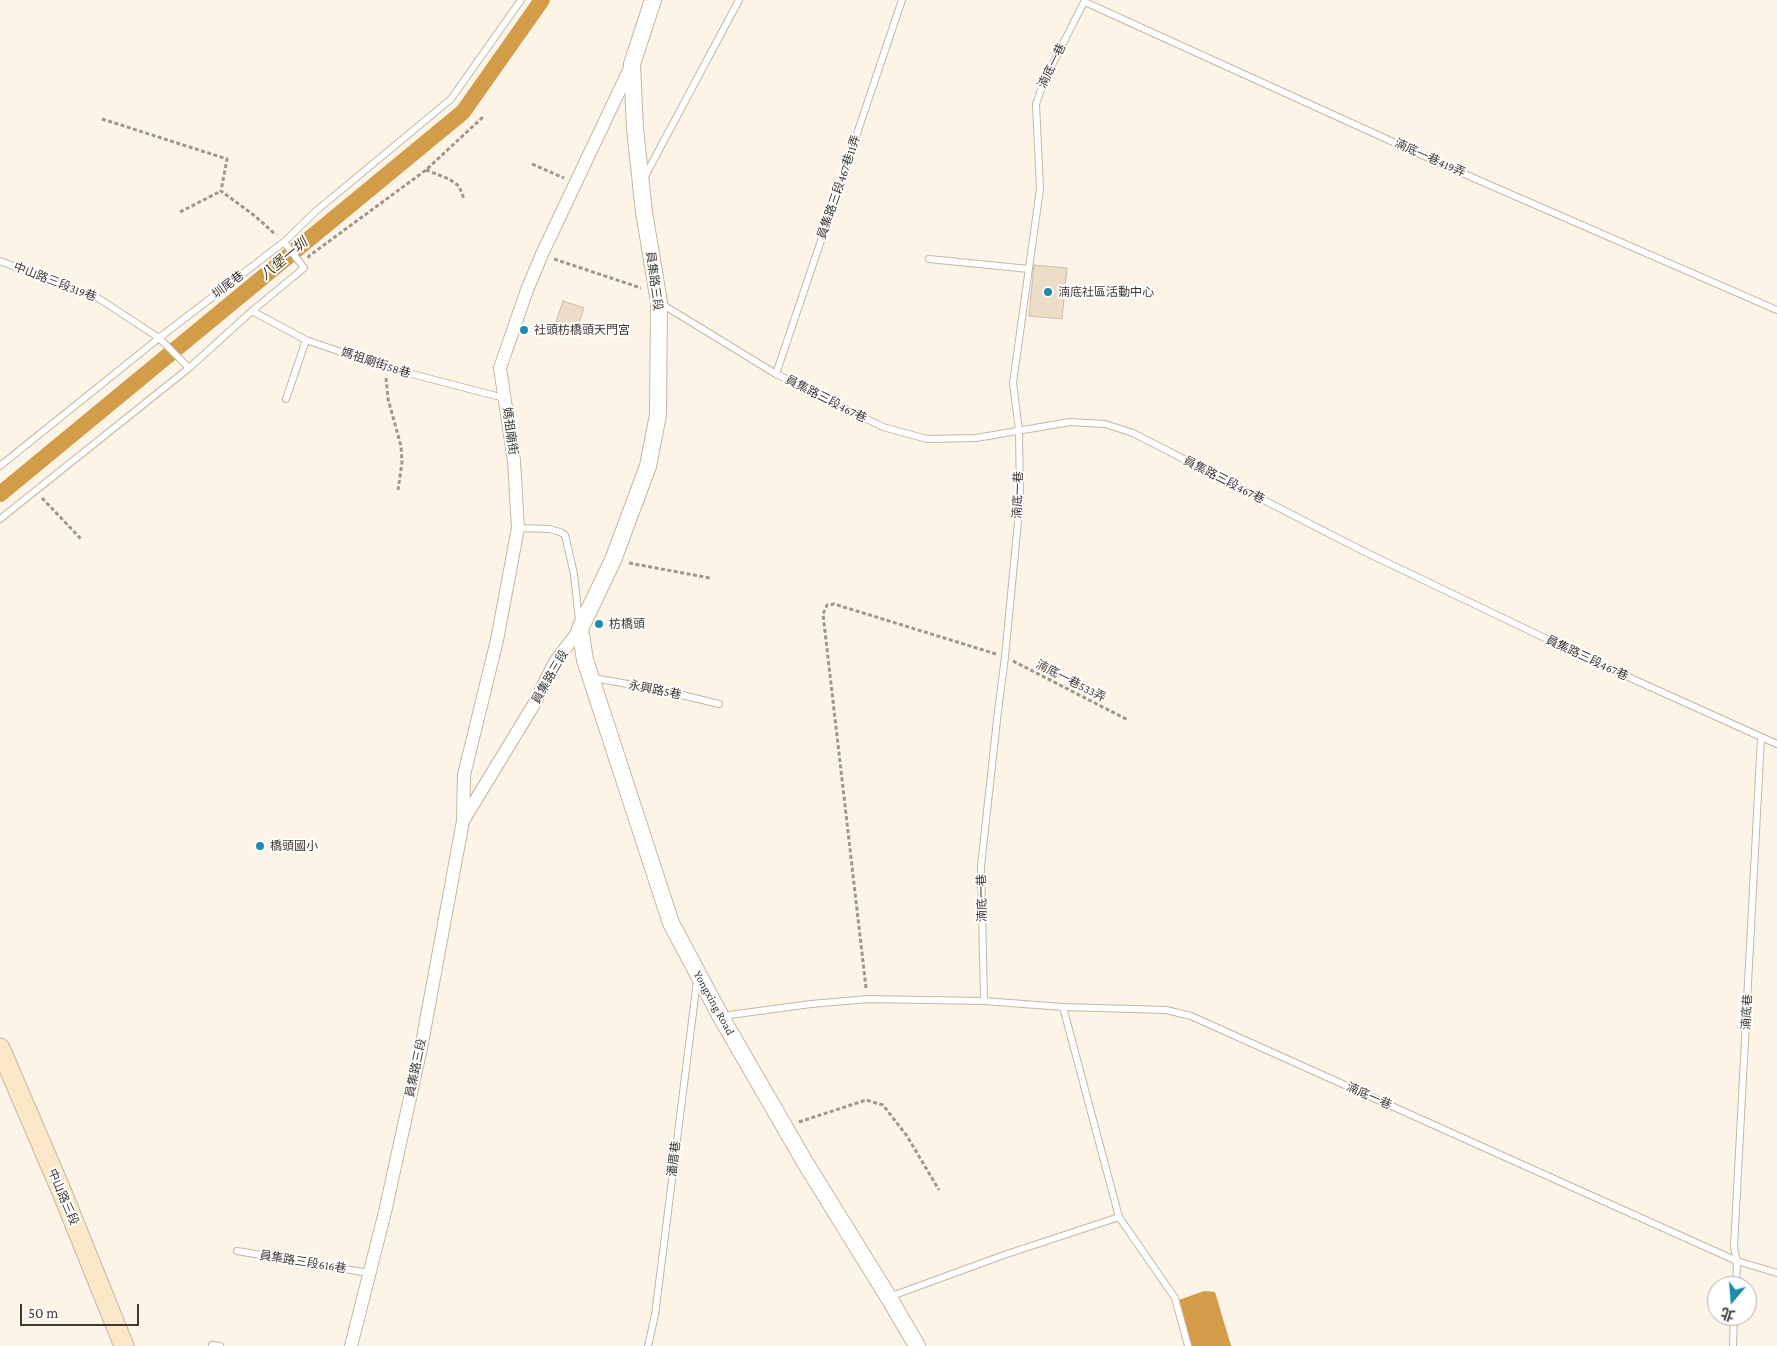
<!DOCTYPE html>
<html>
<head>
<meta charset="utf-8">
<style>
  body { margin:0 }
  #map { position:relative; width:1777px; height:1346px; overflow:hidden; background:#fdf4e8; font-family:"Crimson Pro","Noto Sans TC",serif }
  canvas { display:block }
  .north { position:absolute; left:1707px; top:1276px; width:50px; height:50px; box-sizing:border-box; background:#fff; border:1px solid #b2afac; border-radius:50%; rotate:198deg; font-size:14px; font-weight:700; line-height:20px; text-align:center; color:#3e3830 }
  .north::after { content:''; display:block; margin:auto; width:18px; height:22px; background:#1b8cb0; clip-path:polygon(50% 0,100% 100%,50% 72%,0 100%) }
  .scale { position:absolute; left:20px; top:1304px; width:119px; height:22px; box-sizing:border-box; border:2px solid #3e3830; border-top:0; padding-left:6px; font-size:15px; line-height:18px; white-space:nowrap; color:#3e3830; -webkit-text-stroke:4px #fff; paint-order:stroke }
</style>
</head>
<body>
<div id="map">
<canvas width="1777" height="1346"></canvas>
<div class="north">北</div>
<div class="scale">50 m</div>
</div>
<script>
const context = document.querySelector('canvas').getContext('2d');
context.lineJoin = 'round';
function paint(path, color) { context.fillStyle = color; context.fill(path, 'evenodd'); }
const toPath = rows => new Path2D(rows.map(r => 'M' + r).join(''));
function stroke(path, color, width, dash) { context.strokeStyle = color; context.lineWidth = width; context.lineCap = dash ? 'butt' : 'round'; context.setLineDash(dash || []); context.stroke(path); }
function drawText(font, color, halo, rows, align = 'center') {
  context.font = font + ' "Crimson Pro","Noto Sans TC",serif'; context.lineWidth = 4; context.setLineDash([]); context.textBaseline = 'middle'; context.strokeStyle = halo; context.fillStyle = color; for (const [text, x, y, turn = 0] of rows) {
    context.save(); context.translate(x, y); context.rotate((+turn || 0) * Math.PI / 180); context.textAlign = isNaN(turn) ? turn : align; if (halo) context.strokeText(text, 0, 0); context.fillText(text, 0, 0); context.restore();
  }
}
paint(toPath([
  [1204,1291,1215,1292,1231,1346,1192,1346,1179,1300]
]), '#d29c49');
stroke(toPath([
  [0,494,463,112,542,0]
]), '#d29c49', 16);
const building = toPath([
  [1034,265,1067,268,1062,319,1029,316,1034,265],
  [563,301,584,308,576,332,555,325,563,301]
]);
paint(building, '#ebddc8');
stroke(building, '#cbbca9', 1);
const service = toPath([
  [1085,2,1446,166,1777,310],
  [644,178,739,0],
  [929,259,1029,269],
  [0,261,98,298,159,338,189,368],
  [660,303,776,374,883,427,927,439,976,438,1070,422,1105,424,1133,433,1365,552,1595,662,1777,744],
  [252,311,306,340,385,367,504,398],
  [776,374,902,0],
  [286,399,306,340],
  [0,466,159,338,284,242,316,211,451,99,521,0],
  [0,519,189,368,252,311,304,268,284,242],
  [518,528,549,529,560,532,565,535,574,574,579,621],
  [593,678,657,689,719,704],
  [984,1001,981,866,998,711,1005,657,1020,501,1019,430,1013,383,1040,189,1036,104,1044,81,1085,0],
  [1063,1007,1119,1217],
  [722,1016,811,1004,868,999,984,1001,1063,1007,1166,1010,1191,1016,1737,1261,1777,1273],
  [237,1251,369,1273],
  [1736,1286,1737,1261,1734,1247,1761,738],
  [889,1297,1004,1255,1119,1217,1175,1298,1188,1346],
  [212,1345,220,1346],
  [648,1346,655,1315,697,981],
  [1733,1346,1734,1316]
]);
const minor = toPath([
  [463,821,464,775,497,640,518,528,514,461,500,368,527,290,542,254,631,66],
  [351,1346,385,1212,422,1043,463,821,533,706,555,662,580,629]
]);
const tertiary = toPath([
  [653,0,632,64,635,129,644,212,659,302,658,415,648,466,613,560,580,629,585,660,671,923,721,1017,806,1164,889,1298,917,1346]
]);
const secondary = toPath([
  [0,1048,61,1190,124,1346]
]);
stroke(service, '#c5b7a3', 8);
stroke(minor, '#c5b7a3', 14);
stroke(tertiary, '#c5b7a3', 18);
stroke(secondary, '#c5b7a3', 21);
stroke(toPath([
  [102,119,227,159,221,191,255,216,276,235],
  [532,164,564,178],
  [426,170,449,179,459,186,464,199],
  [180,212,221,191],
  [308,258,309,256,426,170,484,116],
  [554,259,641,288],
  [386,378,388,399,401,446,402,463,398,490],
  [42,498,81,539],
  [629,563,710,578],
  [1013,661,1128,720],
  [866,988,823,614,827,605,834,604,996,654],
  [799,1122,866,1100,883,1105,907,1136,939,1190]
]), '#9f978d', 3, [4, 2.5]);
stroke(service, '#fff', 6);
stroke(minor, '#fff', 12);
stroke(tertiary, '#fff', 16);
stroke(secondary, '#fbe8c8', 19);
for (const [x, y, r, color] of [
  [1048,292,5,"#1b8cb0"],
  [524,330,5,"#1b8cb0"],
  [599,624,5,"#1b8cb0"],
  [260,846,5,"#1b8cb0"]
]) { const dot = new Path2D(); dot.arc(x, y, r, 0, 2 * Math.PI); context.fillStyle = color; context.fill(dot); stroke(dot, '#fff', 2); }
drawText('12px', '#3e3830', '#fff', [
  ["湳底一巷",1052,66,-64],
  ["湳底一巷419弄",1430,158,24],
  ["員集路三段467巷11弄",839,187,-71],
  ["員集路三段",654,281,82],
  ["中山路三段319巷",55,282,21],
  ["圳尾巷",228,285,-37],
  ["媽祖廟街58巷",376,363,18],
  ["員集路三段467巷",826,399,27],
  ["媽祖廟街",510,431,82],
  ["員集路三段467巷",1224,480,27],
  ["湳底一巷",1018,495,-88],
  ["員集路三段467巷",1587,658,25],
  ["員集路三段",550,677,-60],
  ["湳底一巷533弄",1071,681,27],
  ["永興路5巷",655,690,11],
  ["湳底一巷",982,898,-91],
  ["Yongxing Road",714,1003,61],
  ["湳底巷",1747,1012,-87],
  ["員集路三段",416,1068,-78],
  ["湳底一巷",1369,1096,24],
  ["潘厝巷",674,1159,-83],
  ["中山路三段",63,1197,67],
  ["員集路三段616巷",303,1262,9]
]);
drawText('12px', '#3e3830', '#fff', [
  ["湳底社區活動中心",1058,292],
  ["社頭枋橋頭天門宮",534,330],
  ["枋橋頭",609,624],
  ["橋頭國小",270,846]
], 'left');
drawText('italic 14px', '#47310c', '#fff', [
  ["八堡一圳",284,259,-40]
]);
</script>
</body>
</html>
